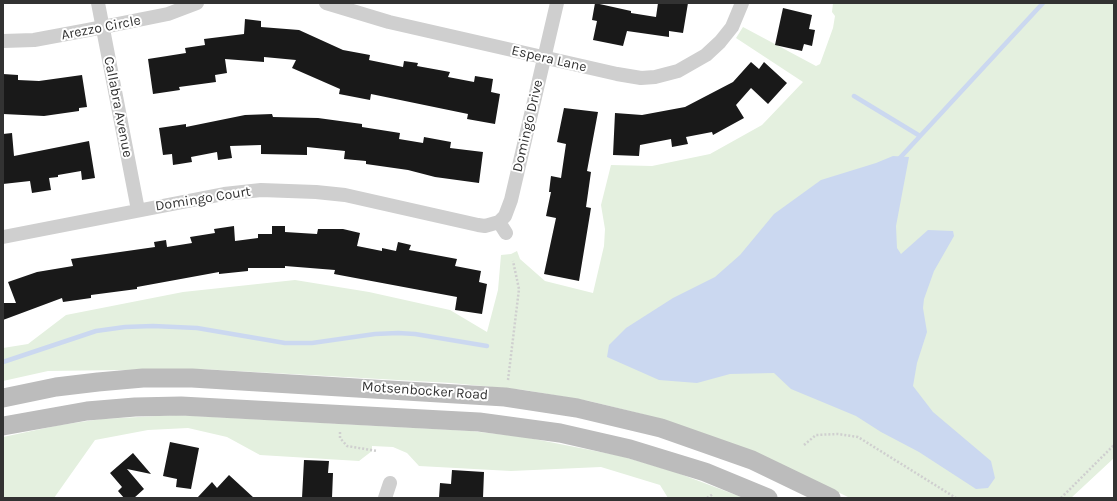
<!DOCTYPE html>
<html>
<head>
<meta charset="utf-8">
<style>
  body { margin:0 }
  #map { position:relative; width:1117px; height:501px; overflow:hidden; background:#fff; font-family:Karla,sans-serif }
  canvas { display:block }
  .frame { position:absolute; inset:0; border:4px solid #323232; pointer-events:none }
</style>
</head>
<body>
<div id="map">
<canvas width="1117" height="501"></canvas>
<div class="frame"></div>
</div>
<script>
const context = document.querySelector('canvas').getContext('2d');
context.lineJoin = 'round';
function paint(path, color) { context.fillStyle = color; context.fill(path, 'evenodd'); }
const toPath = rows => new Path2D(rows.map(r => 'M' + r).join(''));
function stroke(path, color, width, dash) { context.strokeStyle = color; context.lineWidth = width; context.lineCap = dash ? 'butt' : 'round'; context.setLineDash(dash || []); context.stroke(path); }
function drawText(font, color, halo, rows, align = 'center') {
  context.font = font + ' Karla,sans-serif'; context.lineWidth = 4; context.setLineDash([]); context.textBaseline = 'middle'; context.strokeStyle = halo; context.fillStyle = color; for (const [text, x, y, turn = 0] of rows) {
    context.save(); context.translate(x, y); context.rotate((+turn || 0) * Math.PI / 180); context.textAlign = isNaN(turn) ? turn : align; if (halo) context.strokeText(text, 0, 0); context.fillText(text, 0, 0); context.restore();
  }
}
paint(toPath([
  [833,3,1114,3,1114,458,1071,498,850,498,776,462,672,423,642,414,589,401,524,390,451,383,201,369,48,371,3,381,3,348,28,344,66,315,183,292,295,280,369,292,450,310,487,332,498,290,501,255,511,254,517,251,520,259,545,281,593,293,604,246,605,229,601,205,611,165,652,166,710,154,762,125,803,82,736,38,743,27,816,66,820,64,833,28,835,16,832,12],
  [176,415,471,431,524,437,621,456,675,472,744,498,668,498,660,485,601,467,511,471,419,466,407,453,393,447,372,446,372,451,359,461,260,455,227,437,188,428,148,430,95,440,54,498,3,498,3,437,60,425,101,419]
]), '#e4f0df');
paint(toPath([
  [893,156,909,157,896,226,897,248,901,254,928,230,953,231,954,236,934,271,924,299,923,308,927,332,917,363,913,386,933,412,991,461,995,478,988,488,976,489,919,452,881,432,856,416,791,389,774,373,730,374,697,383,659,380,607,357,609,345,626,328,673,298,715,277,740,255,774,214,821,180,876,163]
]), '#cbd8f0');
stroke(toPath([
  [854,96,920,136],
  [898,160,1043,3],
  [3,362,96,331,125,327,153,326,197,328,285,343,312,343,375,334,398,333,415,334,487,346]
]), '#cbd8f0', 4.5);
paint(toPath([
  [595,3,631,11,631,13,656,17,658,3,688,3,683,33,669,31,669,37,627,31,623,46,593,40,597,21,592,20],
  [783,8,812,15,809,29,815,30,812,46,804,44,802,51,775,45],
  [245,19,261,21,261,27,299,30,343,50,370,55,369,60,403,67,404,61,418,63,417,66,450,72,448,77,474,82,475,76,493,79,491,92,500,94,495,124,467,119,468,114,371,94,370,100,339,94,340,89,292,68,296,60,264,57,264,62,225,59,227,73,215,75,216,82,179,87,180,90,153,94,148,59,186,53,185,48,205,45,204,39,244,34],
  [751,62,759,69,764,62,787,83,768,104,751,88,736,105,744,118,713,135,712,132,686,137,688,144,672,147,671,139,640,145,639,156,613,155,615,113,642,115,685,107,733,82],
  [3,74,18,75,18,80,39,81,82,75,87,107,79,108,79,111,44,116,3,114],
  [564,108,598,112,587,171,591,172,586,207,591,208,579,281,544,274,556,218,546,216,551,192,549,192,551,176,561,178,566,144,557,142],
  [272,114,273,117,318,118,362,124,362,127,400,133,399,139,423,143,424,137,451,142,450,148,483,152,479,183,435,177,408,170,366,164,366,161,344,159,345,151,307,147,307,155,261,154,261,145,230,146,232,158,218,160,217,152,191,157,192,162,173,165,172,154,163,155,159,128,186,124,186,127,245,115],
  [12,133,14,156,89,141,95,178,82,180,81,171,58,175,58,177,49,178,51,190,32,193,30,181,3,184,3,134],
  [234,226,235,241,258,238,258,234,272,234,272,226,285,226,285,232,317,234,318,229,343,229,360,233,357,246,382,251,382,248,396,251,398,242,411,245,409,250,457,259,455,266,481,271,479,282,487,284,482,314,455,310,457,297,334,274,335,270,285,266,285,268,248,268,248,271,219,274,219,272,137,287,137,289,91,295,91,298,63,302,62,298,3,320,3,303,16,303,8,282,37,272,73,266,71,259,155,247,154,242,166,240,167,247,192,243,190,237,215,233,214,229],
  [170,442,199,448,191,489,176,487,177,479,163,476],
  [133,453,151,474,127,469,144,489,134,498,124,498,118,491,122,487,110,473],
  [304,460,329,461,328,473,333,473,332,498,302,498],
  [452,470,484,472,483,498,439,498,440,483,451,484],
  [229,475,254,498,197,498,212,482,217,488]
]), '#191919');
stroke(toPath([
  [508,380,519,289,513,261],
  [340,432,340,438,347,446,377,451],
  [804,445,816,435,838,434,858,437,956,498],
  [707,498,713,494],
  [1061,498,1114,445]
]), '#cfcfcf', 2.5, [2, 2]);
stroke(toPath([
  [98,3,138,210],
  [326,3,389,22,617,74,641,78,655,77,678,71,706,55,720,42,732,27,742,3],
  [3,41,34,40,88,30,168,14,197,3],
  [499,222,506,233],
  [3,237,224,194,261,190,316,192,345,195,478,225,485,226,499,222,505,216,511,200,557,3],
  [385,498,390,483]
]), '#cfcfcf', 14);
stroke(toPath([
  [3,398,56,387,98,382,143,378,192,378,505,397,577,408,661,428,752,460,831,498],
  [3,426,87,411,135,407,181,406,479,422,560,433,630,449,705,472,768,498]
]), '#bcbcbc', 19);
drawText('14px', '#323232', '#fff', [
  ["Arezzo Circle",101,28,-11],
  ["Espera Lane",549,59,13],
  ["Callabra Avenue",118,107,79],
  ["Domingo Drive",528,126,-77],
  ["Domingo Court",203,199,-9],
  ["Motsenbocker Road",425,391,4]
]);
</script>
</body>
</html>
